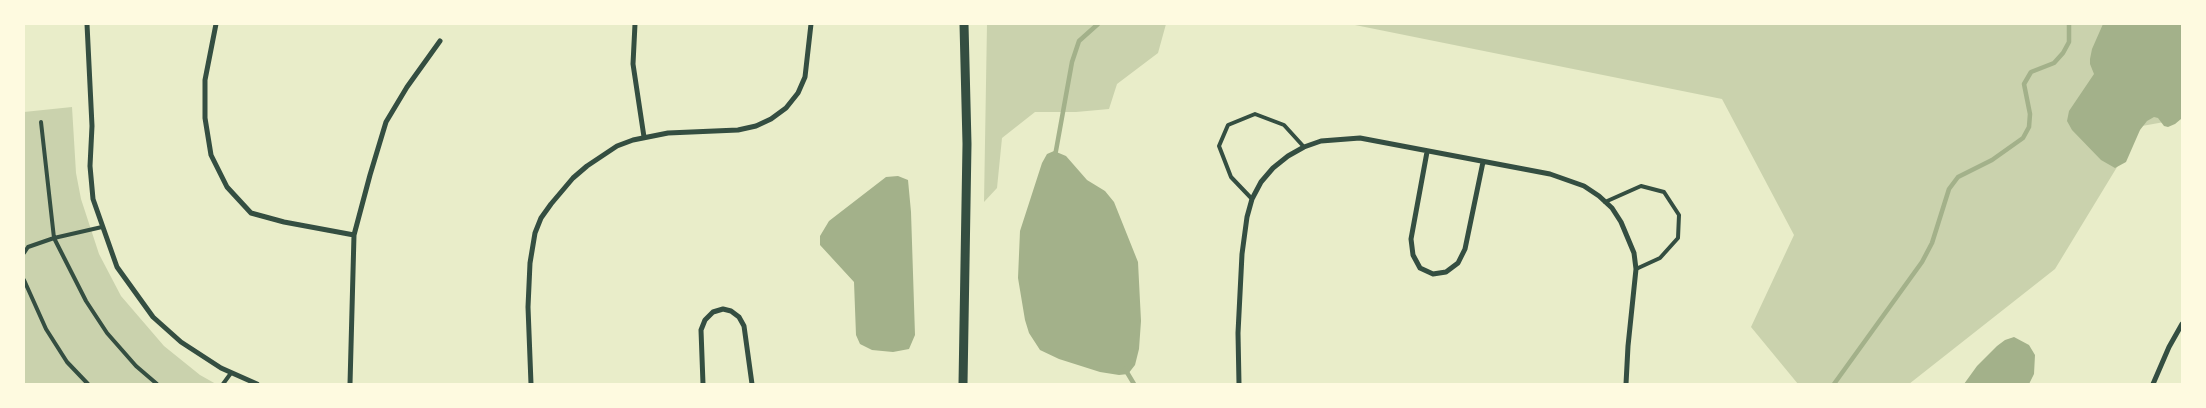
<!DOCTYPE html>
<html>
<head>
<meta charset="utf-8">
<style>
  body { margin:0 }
  #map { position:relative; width:2206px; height:408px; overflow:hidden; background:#e9edc9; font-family:"Archivo Narrow",sans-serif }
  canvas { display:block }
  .frame { position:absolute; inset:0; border:25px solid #fefae0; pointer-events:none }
</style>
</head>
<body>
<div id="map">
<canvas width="2206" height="408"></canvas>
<div class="frame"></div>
</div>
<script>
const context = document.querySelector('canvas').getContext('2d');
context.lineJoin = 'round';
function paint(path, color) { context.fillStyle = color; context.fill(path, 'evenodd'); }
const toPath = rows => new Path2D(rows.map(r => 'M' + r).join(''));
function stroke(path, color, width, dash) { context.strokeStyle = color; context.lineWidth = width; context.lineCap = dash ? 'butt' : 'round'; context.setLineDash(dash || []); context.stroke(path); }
paint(toPath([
  [987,24,1166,24,1158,53,1117,84,1109,109,1076,112,1035,112,1002,138,997,188,984,202],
  [1350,24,2182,24,2182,113,2181,119,2142,126,2055,269,1909,384,1798,384,1751,327,1794,235,1722,99],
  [72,107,76,173,81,199,99,254,121,296,164,346,200,375,216,384,24,384,24,112]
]), '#cad2ad');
paint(toPath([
  [2103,24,2182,24,2181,119,2175,124,2168,127,2164,126,2158,118,2154,117,2147,121,2140,130,2126,162,2115,168,2101,160,2072,130,2067,121,2069,111,2094,74,2090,64,2090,59,2092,49],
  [1054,151,1066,156,1087,180,1105,191,1114,202,1138,262,1141,321,1139,349,1135,365,1128,374,1119,375,1100,372,1059,359,1040,350,1029,333,1025,320,1018,278,1020,231,1042,163,1047,154],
  [898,176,908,180,911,212,915,335,909,349,893,352,872,350,860,344,856,335,854,282,820,245,820,236,829,221,886,177],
  [2014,337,2029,345,2035,355,2034,374,2029,384,1964,384,1977,366,1997,346,2005,340]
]), '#a3b18a');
stroke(toPath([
  [1055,156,1072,62,1079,41,1098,24],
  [1125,369,1134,384],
  [1834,384,1922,262,1932,243,1949,189,1958,177,1992,160,2023,138,2029,127,2030,114,2024,84,2031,72,2054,63,2063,53,2069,42,2069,24]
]), '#a3b18a', 4.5);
stroke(toPath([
  [41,122,54,238,102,227],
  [1252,199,1231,177,1219,146,1228,125,1255,114,1284,125,1304,147],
  [1605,202,1641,186,1664,192,1679,215,1678,238,1660,258,1636,269],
  [24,253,28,247,54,238,86,301,107,333,136,366,157,384],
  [24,280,46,329,67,362,88,384],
  [223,384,231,373]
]), '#344e41', 4);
stroke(toPath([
  [87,24,92,126,90,166,93,199,117,267,153,317,181,342,221,368,257,384],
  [216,24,205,80,205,118,211,155,227,187,251,213,284,222,354,235],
  [635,24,633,64,644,137],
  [1427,152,1411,239,1413,255,1420,268,1433,274,1446,272,1458,263,1465,249,1483,162],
  [350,384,354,235,370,175,386,122,407,87,440,41],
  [531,384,528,307,530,263,535,233,541,218,551,204,573,178,587,166,617,146,633,140,668,133,738,130,756,126,771,119,786,108,798,93,805,77,811,24],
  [703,384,701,330,705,320,713,312,723,309,731,311,739,317,744,326,752,384],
  [1239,384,1238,333,1242,254,1247,217,1252,199,1261,182,1273,168,1288,156,1304,147,1321,141,1360,138,1550,174,1584,186,1599,196,1612,208,1621,222,1634,253,1636,269,1628,346,1626,384],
  [2153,384,2169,347,2182,324]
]), '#344e41', 5);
stroke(toPath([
  [963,384,967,144,964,24]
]), '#344e41', 9);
</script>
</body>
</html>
